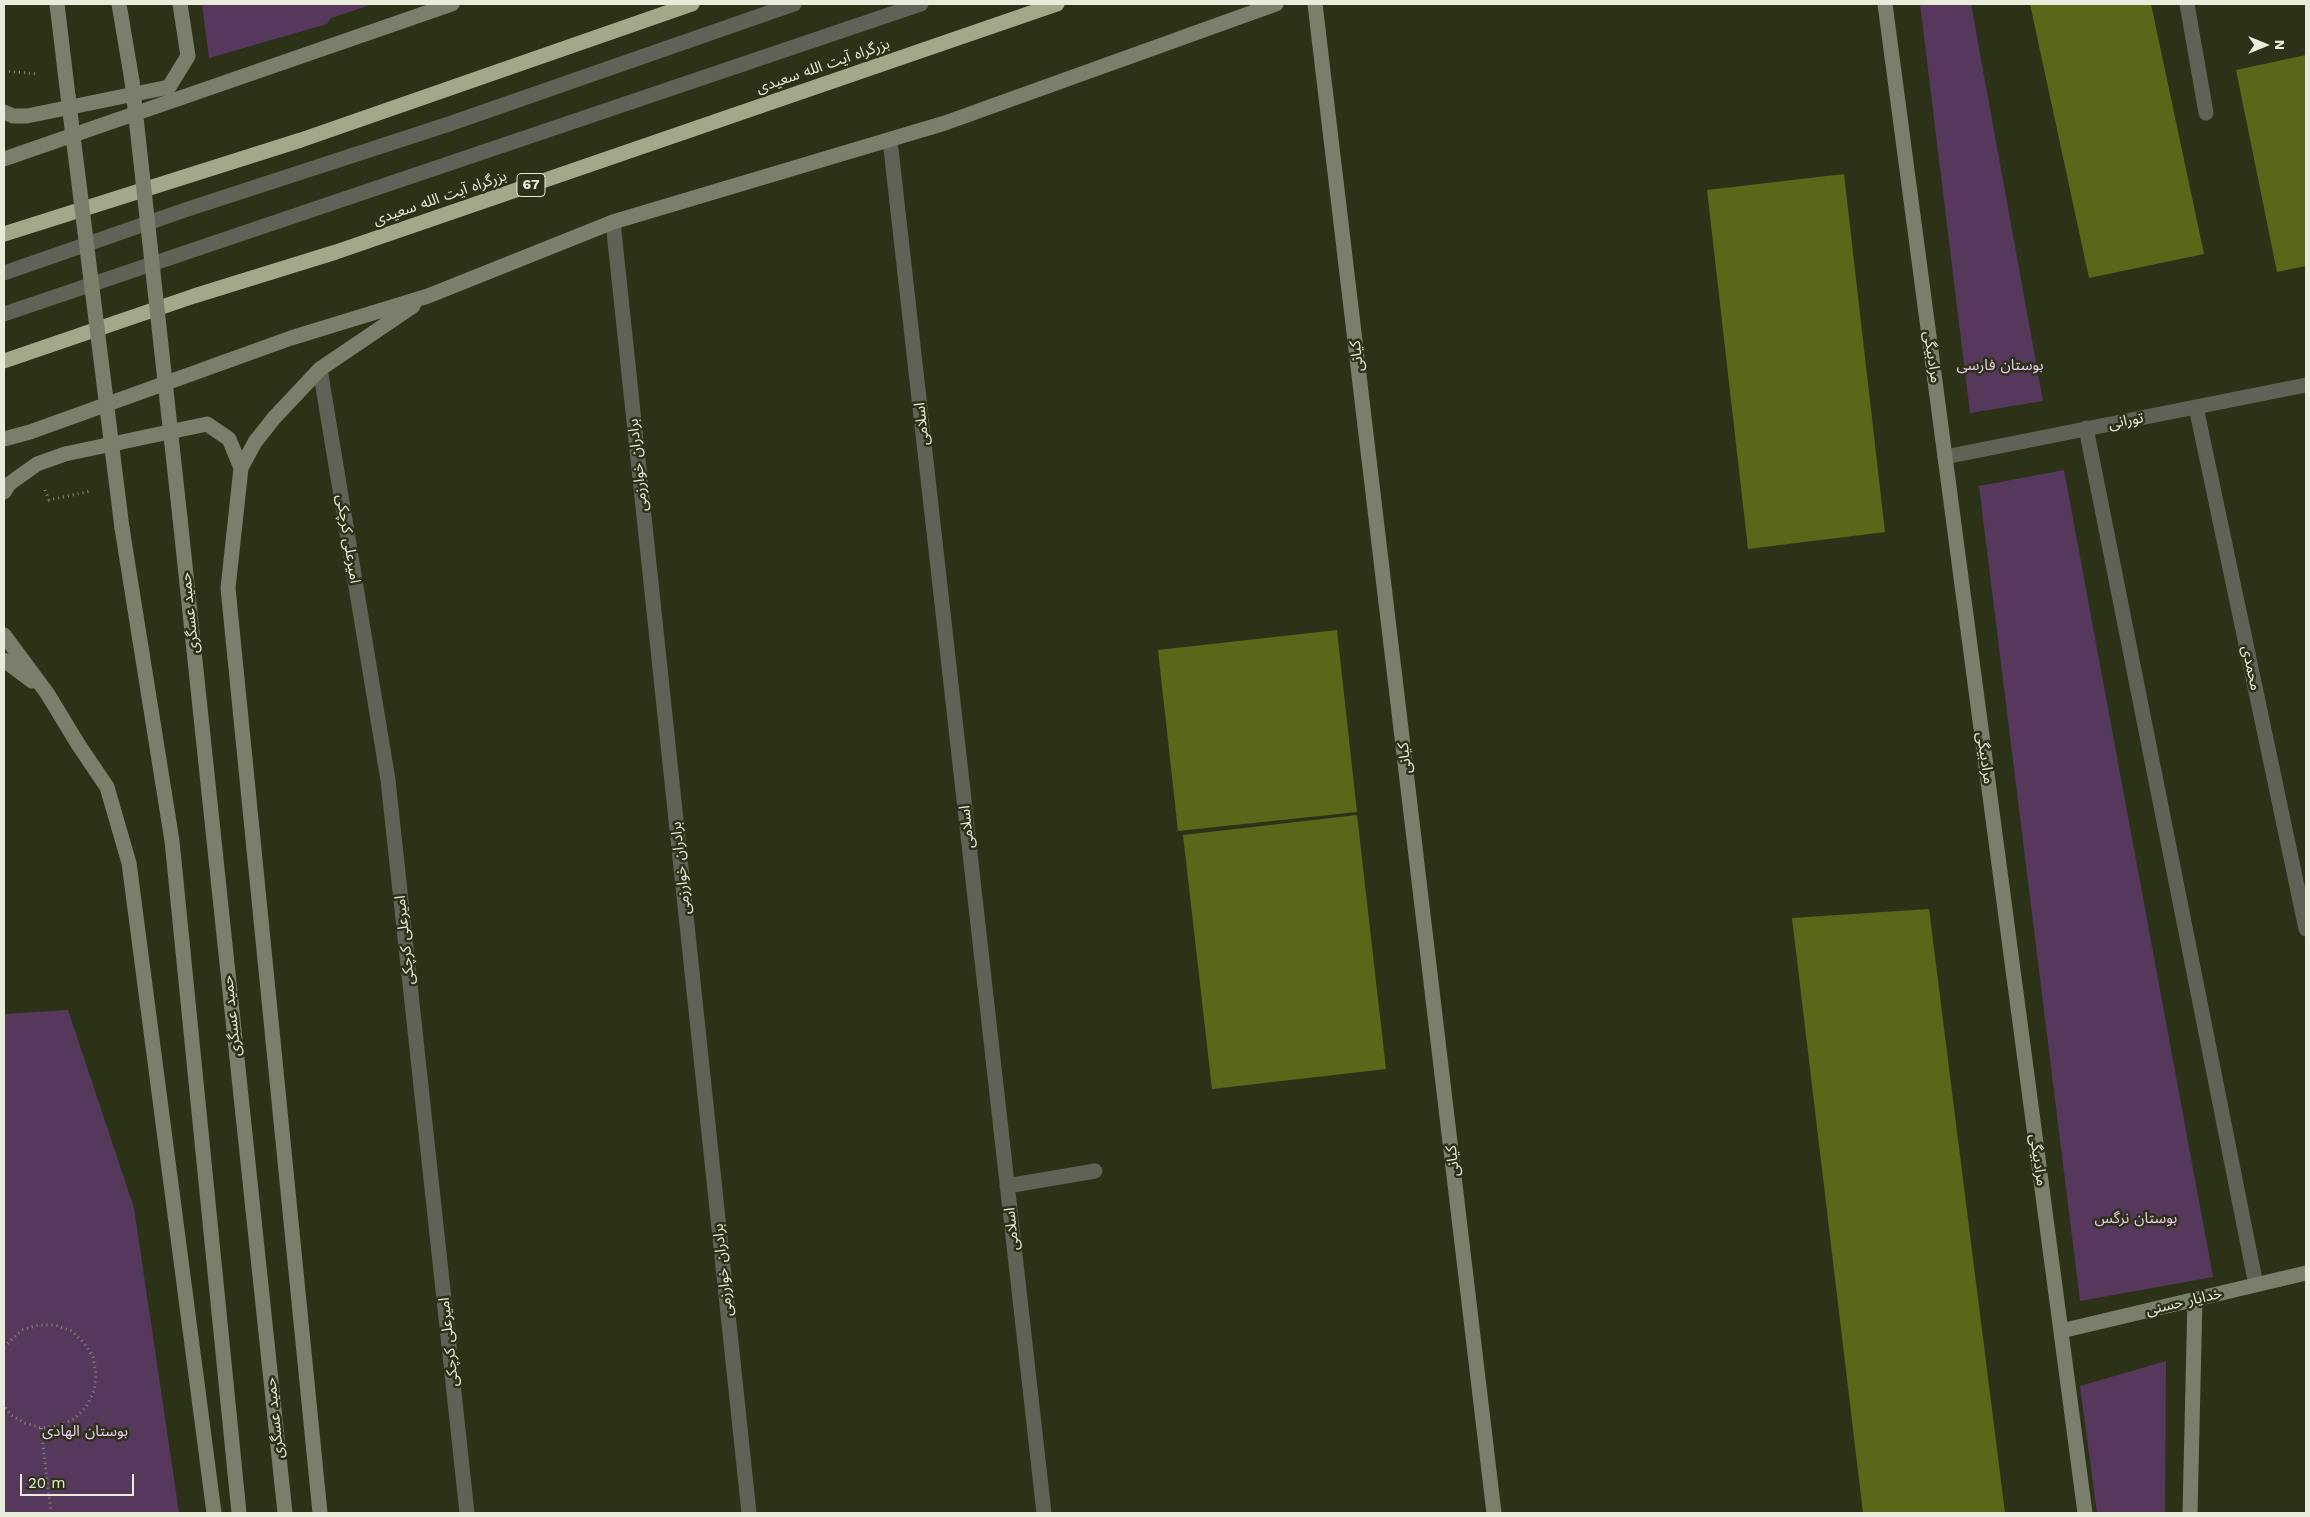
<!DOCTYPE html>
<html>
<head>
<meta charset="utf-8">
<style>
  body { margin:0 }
  #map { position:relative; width:2310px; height:1517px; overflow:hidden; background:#2c3217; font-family:"Work Sans",sans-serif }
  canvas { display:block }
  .frame { position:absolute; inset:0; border:5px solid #e8ecdb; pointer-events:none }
  .north { position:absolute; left:2240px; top:20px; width:50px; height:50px; -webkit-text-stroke:4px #2c3217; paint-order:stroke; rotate:90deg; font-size:14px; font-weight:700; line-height:20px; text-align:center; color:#e8ecdb }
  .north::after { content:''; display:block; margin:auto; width:18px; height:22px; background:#e8ecdb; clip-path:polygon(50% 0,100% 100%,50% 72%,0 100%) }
  .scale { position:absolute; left:20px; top:1474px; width:114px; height:22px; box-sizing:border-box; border:2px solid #e8ecdb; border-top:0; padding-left:6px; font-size:15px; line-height:18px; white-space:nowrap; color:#e8ecdb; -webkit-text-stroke:4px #2c3217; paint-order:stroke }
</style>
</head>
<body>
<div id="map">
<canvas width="2310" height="1517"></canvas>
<div class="frame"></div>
<div class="north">N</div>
<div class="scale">20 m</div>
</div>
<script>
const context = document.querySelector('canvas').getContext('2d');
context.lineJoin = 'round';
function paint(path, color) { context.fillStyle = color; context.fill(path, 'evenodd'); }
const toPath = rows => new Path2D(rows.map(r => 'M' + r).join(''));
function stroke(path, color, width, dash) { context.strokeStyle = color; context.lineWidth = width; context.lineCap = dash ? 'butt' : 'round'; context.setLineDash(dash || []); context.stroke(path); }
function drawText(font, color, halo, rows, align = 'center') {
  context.font = font + ' "Work Sans","Noto Sans Arabic",sans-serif'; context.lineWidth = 5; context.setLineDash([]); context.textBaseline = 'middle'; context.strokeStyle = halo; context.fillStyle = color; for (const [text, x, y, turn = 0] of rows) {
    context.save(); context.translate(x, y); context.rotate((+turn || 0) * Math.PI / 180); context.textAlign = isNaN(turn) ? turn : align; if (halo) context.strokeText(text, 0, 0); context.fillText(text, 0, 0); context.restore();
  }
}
paint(toPath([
  [202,4,373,4,331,18,327,24,209,58],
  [1920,4,1971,4,2043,401,1970,413],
  [2064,470,2213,1277,2080,1301,1979,486],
  [68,1010,134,1208,179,1513,4,1513,4,1014],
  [2166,1361,2165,1513,2097,1513,2080,1386]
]), '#56385c');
paint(toPath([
  [2030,4,2151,4,2204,254,2089,278],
  [2306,55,2306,266,2277,272,2236,70],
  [1844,174,1885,532,1748,549,1707,190],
  [1337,630,1357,812,1178,831,1158,650],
  [1357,815,1386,1069,1212,1089,1183,835],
  [1929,909,2005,1513,1863,1513,1792,918]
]), '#596719');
stroke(toPath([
  [4,71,38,74],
  [45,490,49,500,91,491],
  [4,1347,22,1330,38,1325,55,1325,72,1331,84,1343,93,1357,96,1374,94,1391,86,1407,74,1419,58,1426,41,1428,25,1423,11,1415,4,1406],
  [41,1428,51,1513]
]), '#858a74', 3, [1, 4]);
stroke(toPath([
  [4,273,188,209,449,124,794,4],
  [4,314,921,4]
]), '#5f6256', 15);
stroke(toPath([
  [2187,4,2206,113],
  [890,140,1044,1513],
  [613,222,749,1513],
  [320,369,388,780,467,1513],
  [2196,407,2306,929],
  [2086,428,2256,1285],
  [1945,457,2306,385],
  [1007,1186,1095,1171]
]), '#5f6256', 15);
stroke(toPath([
  [57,4,68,96],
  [119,4,132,81],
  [1315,4,1494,1513],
  [1885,4,2085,1513],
  [4,112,13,116,27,116,169,87,188,56,180,4],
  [4,159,452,4],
  [4,439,30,432,291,338,428,296,613,222,945,123,1276,4],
  [4,492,9,484,37,464,65,454,207,424,229,439,241,468],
  [180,518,285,1513],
  [122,528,172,841,239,1513],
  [4,635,47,693,78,744,107,787,129,863,214,1513],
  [4,660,32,681],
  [2061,1331,2306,1273],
  [320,1513,228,588,241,468,255,442,274,418,320,369,413,306],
  [2190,1513,2195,1299]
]), '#7a7f6b', 15);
stroke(toPath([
  [4,234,301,140,692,4],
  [4,361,194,296,336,252,1057,4]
]), '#a1a98a', 15);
stroke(toPath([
  [132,81,180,518],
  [68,96,122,528]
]), '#7a7f6b', 15);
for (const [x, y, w] of [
  [531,185,28]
]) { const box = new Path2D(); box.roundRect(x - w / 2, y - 11.5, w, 23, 4); context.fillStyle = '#2c3217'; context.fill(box); stroke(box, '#e8ecdb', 1); }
drawText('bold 14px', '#e8ecdb', null, [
  ["67",531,185]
]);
drawText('15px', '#e8ecdb', '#2c3217', [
  ["بزرگراه آیت الله سعیدی",823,66,-19],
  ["بزرگراه آیت الله سعیدی",440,198,-19],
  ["کیانی",1357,356,-97],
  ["مرادبیگی",1932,357,82],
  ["تورانی",2126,421,-11],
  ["اسلامی",922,424,-96],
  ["برادران خوارزمی",638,465,-96],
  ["امیرعلی کرچکی",348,539,81],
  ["حمید عسگری",190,613,-96],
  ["محمدی",2251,668,78],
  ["کیانی",1405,758,-97],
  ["مرادبیگی",1985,758,82],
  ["اسلامی",967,827,-96],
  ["برادران خوارزمی",681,868,-96],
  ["امیرعلی کرچکی",405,940,-96],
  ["حمید عسگری",232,1016,-96],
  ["مرادبیگی",2038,1160,82],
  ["کیانی",1453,1161,-97],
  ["اسلامی",1012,1229,-96],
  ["برادران خوارزمی",723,1270,-96],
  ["خدایار حسنی",2184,1302,-13],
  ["امیرعلی کرچکی",449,1342,-96],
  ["حمید عسگری",275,1418,-96]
]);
drawText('15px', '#f0c7f7', '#2c3217', [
  ["بوستان فارسی",2000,366],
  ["بوستان نرگس",2136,1219],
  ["بوستان الهادی",85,1432]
]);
</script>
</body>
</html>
